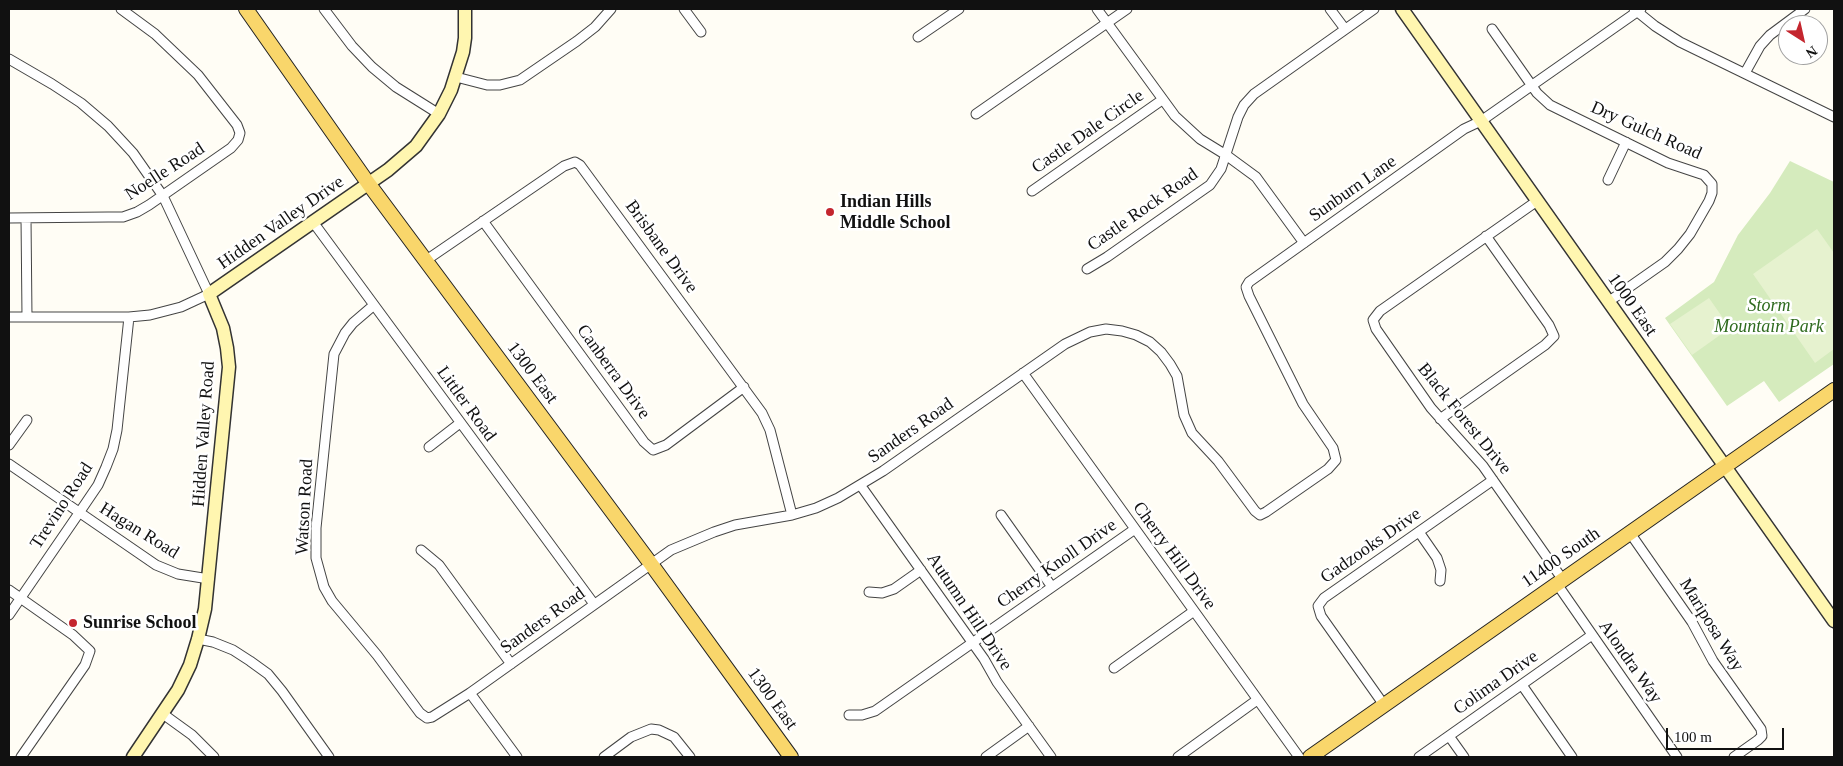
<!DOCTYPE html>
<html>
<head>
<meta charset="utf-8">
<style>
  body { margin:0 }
  #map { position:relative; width:1843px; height:766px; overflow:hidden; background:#fffdf5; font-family:Georgia,serif }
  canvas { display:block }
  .frame { position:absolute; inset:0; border:10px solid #111; pointer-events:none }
  .north { position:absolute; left:1778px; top:15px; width:50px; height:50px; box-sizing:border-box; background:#fff; border:1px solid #a0a0a0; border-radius:50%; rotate:145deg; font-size:14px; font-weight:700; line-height:20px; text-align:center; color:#111 }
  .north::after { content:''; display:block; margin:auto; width:18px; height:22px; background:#c4262e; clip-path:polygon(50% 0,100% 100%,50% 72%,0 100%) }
  .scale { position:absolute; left:1666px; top:728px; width:118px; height:22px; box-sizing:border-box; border:2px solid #111; border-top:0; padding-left:6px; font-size:15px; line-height:18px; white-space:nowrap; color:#111; -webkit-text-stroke:4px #fff; paint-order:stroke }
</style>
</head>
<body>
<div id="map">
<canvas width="1843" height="766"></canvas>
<div class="frame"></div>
<div class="north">N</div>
<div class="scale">100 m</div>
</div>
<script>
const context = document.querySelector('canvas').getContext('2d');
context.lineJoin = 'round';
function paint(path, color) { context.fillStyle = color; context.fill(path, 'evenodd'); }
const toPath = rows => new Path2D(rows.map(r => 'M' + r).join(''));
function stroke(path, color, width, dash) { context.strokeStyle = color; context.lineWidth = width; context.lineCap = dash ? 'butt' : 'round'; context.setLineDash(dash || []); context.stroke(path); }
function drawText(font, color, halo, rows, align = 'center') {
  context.font = font + ' Georgia,serif'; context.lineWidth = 5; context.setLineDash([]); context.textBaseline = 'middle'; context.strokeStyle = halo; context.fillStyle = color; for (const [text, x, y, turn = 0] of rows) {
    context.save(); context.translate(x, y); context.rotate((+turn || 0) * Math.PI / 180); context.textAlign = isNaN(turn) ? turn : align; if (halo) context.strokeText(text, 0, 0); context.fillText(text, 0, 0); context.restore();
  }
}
paint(toPath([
  [1790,161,1834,182,1834,364,1779,402,1764,381,1727,406,1665,318,1714,282,1738,235,1770,193]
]), '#d5ebbd');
paint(toPath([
  [1817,229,1834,253,1834,349,1815,363,1753,274],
  [1709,298,1730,328,1692,355,1670,324]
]), '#e6f2cf');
const street = toPath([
  [324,9,352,46,372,67,396,87,439,114],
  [684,9,701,32],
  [1097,9,1175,116,1200,139,1226,155,1256,177,1304,243],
  [1330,9,1345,29],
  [1634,9,1655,26,1680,42,1834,117],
  [1492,29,1537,93,1550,105,1668,163,1704,175,1712,184,1712,193,1709,201,1690,234,1678,249,1665,262,1608,302],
  [918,37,959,9],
  [9,59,52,84,81,103,108,126,133,153,163,196,209,294,181,307,150,315,129,317,9,317],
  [1745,73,1760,46,1770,35,1805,9],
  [456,77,487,85,500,85,520,80,577,41,595,27,611,9],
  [976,114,1127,9],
  [1608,180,1626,142],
  [1032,191,1162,100],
  [1537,201,1380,311,1373,320,1376,329,1431,408,1483,466,1563,580],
  [9,218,108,217,123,217,137,212,149,205,231,148,238,140,240,133,237,125,198,75,155,34,121,9],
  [26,218,27,317],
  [483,221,644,442,653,450,666,445,744,387],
  [313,222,594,604],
  [425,261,564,166,575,162,580,165,762,413,770,430,792,515],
  [1087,269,1107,257,1210,185,1221,169,1238,117,1244,105,1254,94,1374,9],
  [374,305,353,323,345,333,334,354,316,528,316,558,324,587,332,601,377,655,420,713,427,718,432,717,470,693,671,550,714,532,735,525,792,515,816,508,838,498,883,471,1065,344,1090,332,1106,329,1122,331,1136,335,1150,342,1161,352,1170,364,1177,376,1184,415,1192,433,1218,461,1255,511,1260,515,1266,512,1328,469,1336,460,1333,448,1303,404,1249,296,1246,287,1249,282,1464,129,1481,121,1641,9],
  [1023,373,1299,757],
  [1440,419,1545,345,1554,336,1549,325,1486,236],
  [9,445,27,420],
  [429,447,460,423],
  [9,464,156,565,178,574,209,579],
  [861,486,984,659,997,682,1051,757],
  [1001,515,1052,587],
  [1419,532,1437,558,1441,570,1440,581],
  [1630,533,1692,622,1713,661,1761,729,1762,736,1758,740,1734,757],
  [421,550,439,565,511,664],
  [1557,584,1677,757],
  [9,590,73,635,90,651,85,665,21,757],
  [869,592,882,593,894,589,921,570],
  [9,615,79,513,98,485,106,467,113,449,117,430,129,317],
  [198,639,213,642,233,650,250,661,268,674,282,691,329,757],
  [1114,668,1194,611],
  [1522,685,1572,757],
  [470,693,517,757],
  [1384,705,1321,616,1318,606,1324,598,1493,480],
  [163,714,192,735,214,757],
  [849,715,862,715,875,711,1135,529],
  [1449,736,1464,757],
  [604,757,631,737,651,729,659,730,674,737,690,757],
  [986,757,1029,726],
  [1178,757,1257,700],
  [1419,757,1592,635]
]);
const secondary = toPath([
  [1402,9,1834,621],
  [133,757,178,690,190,665,198,639,205,609,229,367,227,348,223,328,209,294,388,170,416,146,439,114,451,90,463,52,465,38,465,9]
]);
const primary = toPath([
  [246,9,368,183,651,564,791,757],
  [1310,757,1834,390]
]);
stroke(street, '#444', 11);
stroke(secondary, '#333', 15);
stroke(primary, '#222', 16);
stroke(street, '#fff', 9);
stroke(secondary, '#fff6b0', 12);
stroke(primary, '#f9d66b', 14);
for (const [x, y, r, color] of [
  [830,212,5,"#c4262e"],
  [73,623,5,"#c4262e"]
]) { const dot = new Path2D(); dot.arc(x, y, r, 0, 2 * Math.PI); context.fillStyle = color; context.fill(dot); stroke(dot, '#fff', 2); }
drawText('18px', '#111', '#fff', [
  ["Dry Gulch Road",1646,131,24],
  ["Castle Dale Circle",1088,132,-35],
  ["Noelle Road",165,172,-33],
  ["Sunburn Lane",1353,189,-35],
  ["Castle Rock Road",1143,210,-35],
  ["Hidden Valley Drive",281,223,-35],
  ["Brisbane Drive",661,247,54],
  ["1000 East",1632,305,55],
  ["Canberra Drive",613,372,54],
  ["1300 East",532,373,53],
  ["Littler Road",466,404,54],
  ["Black Forest Drive",1464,419,51],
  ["Sanders Road",911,431,-35],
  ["Hidden Valley Road",204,434,-86],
  ["Trevino Road",62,506,-57],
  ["Watson Road",305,507,-87],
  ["Hagan Road",139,531,32],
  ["Gadzooks Drive",1371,546,-35],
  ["Cherry Hill Drive",1174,556,54],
  ["11400 South",1561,558,-35],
  ["Cherry Knoll Drive",1057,564,-35],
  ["Autumn Hill Drive",969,612,56],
  ["Sanders Road",543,621,-36],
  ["Mariposa Way",1711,625,58],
  ["Alondra Way",1630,662,55],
  ["Colima Drive",1496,683,-35],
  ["1300 East",772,699,54]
]);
drawText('bold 18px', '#111', '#fff', [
  ["Indian Hills",840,202],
  ["Middle School",840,223],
  ["Sunrise School",83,623]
], 'left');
drawText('italic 18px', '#2f6b1f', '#fff', [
  ["Storm",1769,306],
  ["Mountain Park",1769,327]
]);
</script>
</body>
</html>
